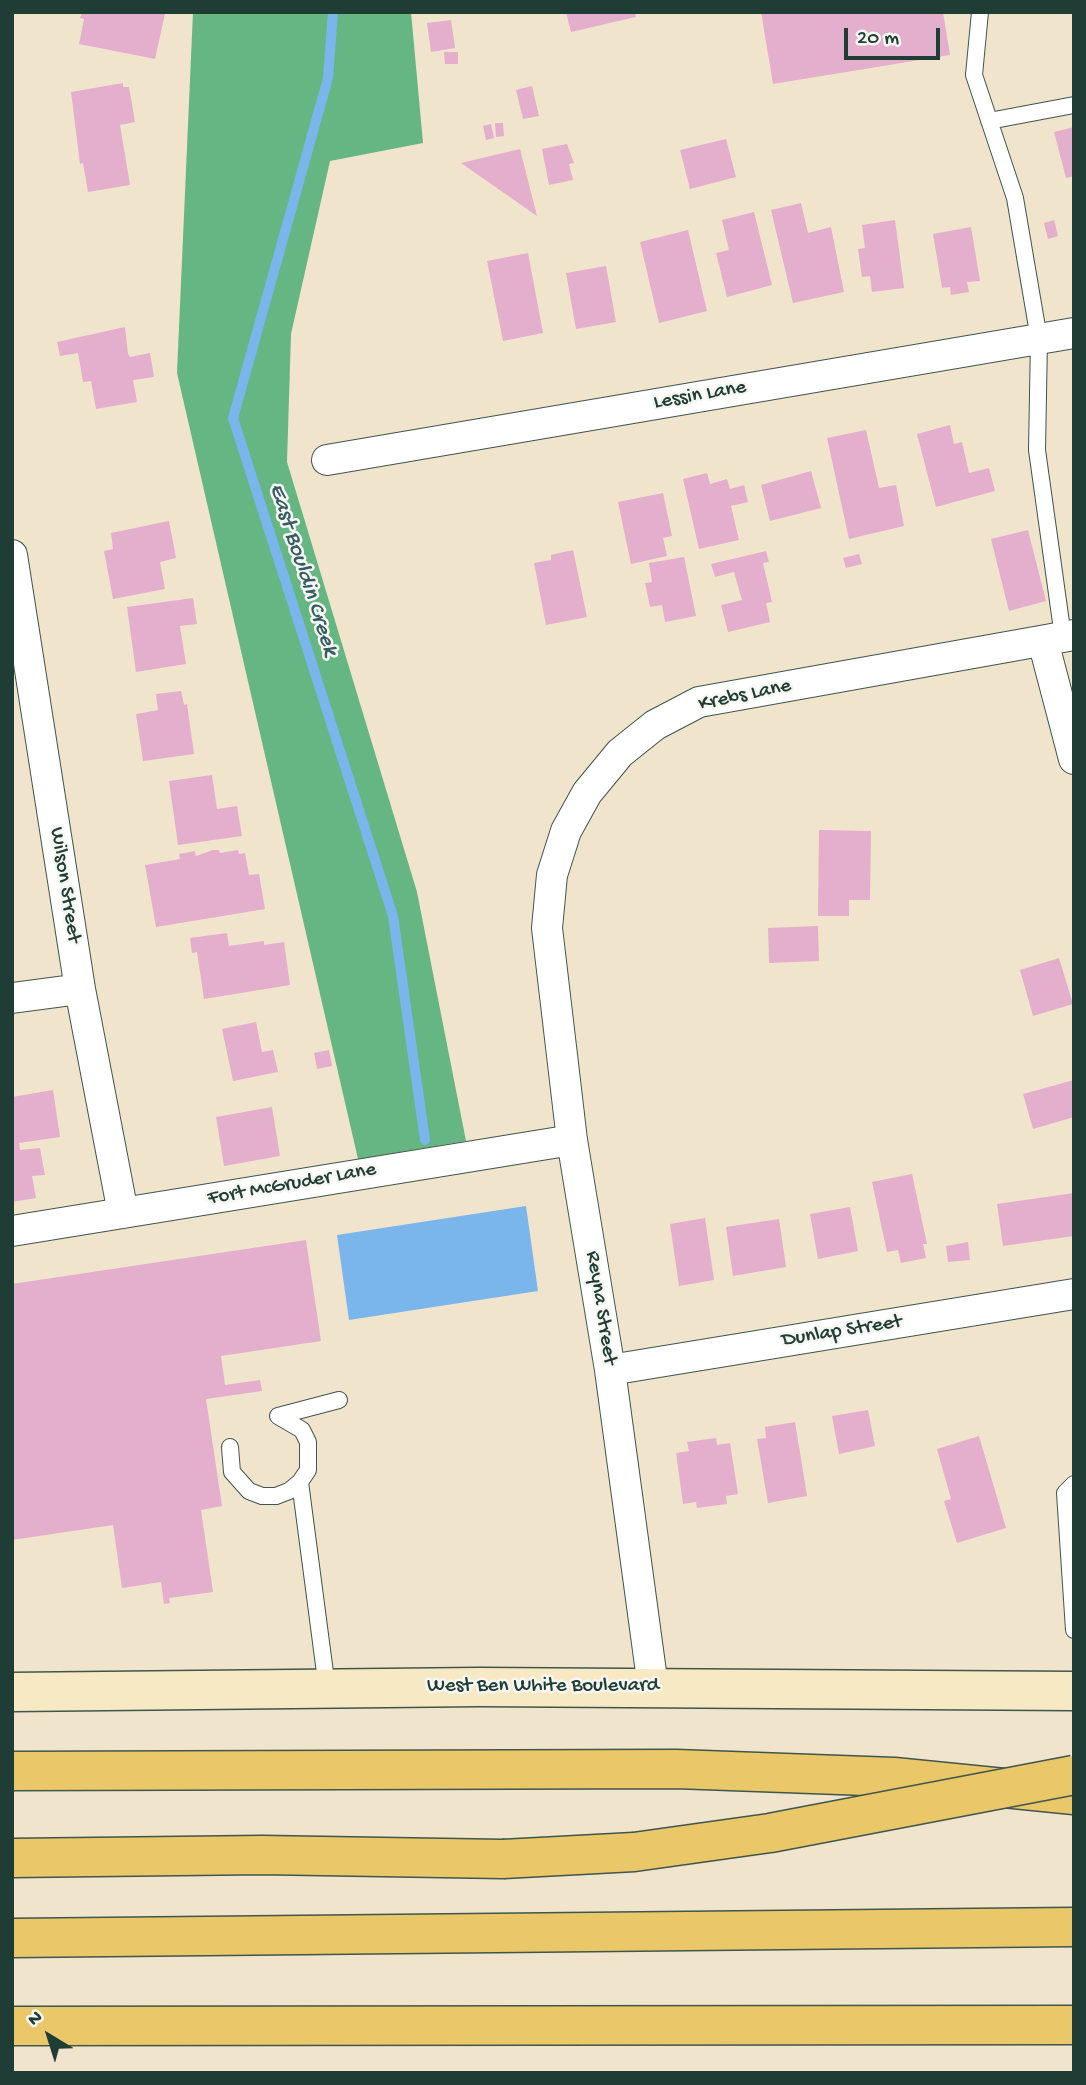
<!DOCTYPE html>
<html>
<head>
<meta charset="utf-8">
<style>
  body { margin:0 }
  #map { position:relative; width:1086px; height:2085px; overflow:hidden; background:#f1e4cc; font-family:"Gochi Hand",sans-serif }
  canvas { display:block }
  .frame { position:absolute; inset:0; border:14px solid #1f3d34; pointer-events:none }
  .north { position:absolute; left:14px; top:2001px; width:70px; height:70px; -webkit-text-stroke:5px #f6f6f2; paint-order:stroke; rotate:322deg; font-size:19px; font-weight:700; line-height:28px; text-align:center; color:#1f3d34 }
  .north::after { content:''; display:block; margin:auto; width:24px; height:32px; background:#1f3d34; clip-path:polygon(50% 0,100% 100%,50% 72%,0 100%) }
  .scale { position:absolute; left:844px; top:28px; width:96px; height:32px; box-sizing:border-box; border:4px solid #1f3d34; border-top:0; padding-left:9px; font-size:21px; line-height:24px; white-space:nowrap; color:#1f3d34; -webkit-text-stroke:5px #f6f6f2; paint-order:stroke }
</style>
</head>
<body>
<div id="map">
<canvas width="1086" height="2085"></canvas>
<div class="frame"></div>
<div class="north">N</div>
<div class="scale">20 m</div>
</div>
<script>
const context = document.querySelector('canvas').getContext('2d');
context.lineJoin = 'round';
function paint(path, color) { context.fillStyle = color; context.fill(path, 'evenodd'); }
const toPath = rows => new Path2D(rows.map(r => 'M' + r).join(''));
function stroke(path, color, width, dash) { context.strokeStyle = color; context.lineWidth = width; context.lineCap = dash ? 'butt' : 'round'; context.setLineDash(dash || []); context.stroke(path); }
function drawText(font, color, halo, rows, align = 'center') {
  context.font = font + ' "Gochi Hand",sans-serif'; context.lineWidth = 5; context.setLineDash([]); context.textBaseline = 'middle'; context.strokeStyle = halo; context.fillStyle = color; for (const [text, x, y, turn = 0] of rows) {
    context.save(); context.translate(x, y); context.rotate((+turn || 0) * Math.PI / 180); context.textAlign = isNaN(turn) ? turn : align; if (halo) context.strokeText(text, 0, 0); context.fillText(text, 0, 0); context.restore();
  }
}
paint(toPath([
  [193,12,411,12,423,143,330,161,291,334,287,462,417,892,466,1141,358,1159,177,373]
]), '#65b683');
paint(toPath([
  [526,1206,538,1291,349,1320,337,1235]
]), '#7ab6ec');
stroke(toPath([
  [333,12,328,78,233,418,393,916,425,1140]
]), '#7ab6ec', 10);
paint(toPath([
  [82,12,165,14,155,59,79,44,84,19,80,18],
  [566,12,635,12,636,17,571,32],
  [761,12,943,12,950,55,773,84],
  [451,20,455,48,431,52,427,23],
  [444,52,458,52,458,64,445,64],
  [123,83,123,87,129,87,135,122,120,125,130,185,88,192,83,163,80,164,71,92],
  [532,86,539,116,523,119,516,90],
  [495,123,503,123,504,136,496,137],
  [491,124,494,138,486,140,483,126],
  [1074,127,1074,176,1066,178,1054,132],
  [726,139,736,177,690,189,680,150],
  [567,144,574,163,569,164,573,180,549,185,542,149],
  [520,149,537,216,461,163],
  [801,203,808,233,831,227,844,292,793,303,771,210],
  [754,212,772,285,727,297,716,253,729,250,722,220],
  [895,220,904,288,872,292,870,276,862,277,858,249,865,248,862,225],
  [1054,220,1058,236,1048,239,1044,223],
  [971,227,980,281,967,282,969,292,951,295,950,287,942,288,933,234],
  [688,230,707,311,659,323,640,242],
  [528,253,543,333,503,341,487,261],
  [606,266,616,322,576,329,566,273],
  [125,327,128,354,130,357,150,353,154,377,133,380,137,402,96,409,91,381,83,382,78,353,60,356,57,342],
  [950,425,954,444,962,442,969,473,989,468,995,491,936,507,917,434],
  [866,430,879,488,896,485,904,526,849,539,827,438],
  [811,471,821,508,770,521,761,485],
  [707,473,710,484,727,479,730,489,744,485,748,502,731,506,739,540,699,549,683,479],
  [663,493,672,536,663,538,667,556,631,564,618,502],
  [169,521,176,558,160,562,165,589,113,599,104,551,113,549,111,533],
  [1028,530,1046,601,1009,611,991,539],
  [573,550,587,617,546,625,534,563,551,560,551,555],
  [766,551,769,562,763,563,772,602,766,603,770,622,728,632,721,605,742,600,734,572,715,577,711,564],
  [859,554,862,564,846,568,843,558],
  [684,557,696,616,665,622,662,605,650,607,645,583,652,582,649,563],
  [193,598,197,624,180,626,186,664,136,672,127,607],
  [181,691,184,705,187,704,194,754,143,761,136,714,158,710,156,694],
  [212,775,217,809,237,806,242,836,178,845,169,781],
  [819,830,871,831,870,900,849,900,849,916,818,916],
  [213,850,219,850,220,853,238,850,239,854,245,853,249,875,259,874,265,909,156,927,145,865,180,859,179,854,195,851,196,856],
  [818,926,819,961,769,963,768,928],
  [227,933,229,946,264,941,264,945,284,942,290,985,204,999,197,952,192,953,190,938],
  [1059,958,1073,1004,1033,1016,1020,970],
  [256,1022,262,1052,273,1050,278,1072,233,1081,222,1029],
  [329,1050,332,1066,317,1069,314,1053],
  [1074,1080,1074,1117,1033,1129,1023,1094],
  [53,1090,60,1137,19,1143,20,1150,40,1148,45,1175,32,1176,36,1198,12,1202,12,1097],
  [272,1107,280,1156,224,1166,216,1117],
  [912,1174,927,1244,923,1244,926,1258,901,1263,898,1250,887,1252,872,1182],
  [1074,1193,1074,1236,1003,1246,997,1204],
  [850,1207,858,1251,818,1259,810,1214],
  [705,1218,714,1280,679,1286,670,1224],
  [779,1219,786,1267,733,1276,726,1227],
  [306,1240,321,1341,221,1356,225,1385,260,1380,262,1391,206,1399,222,1506,201,1510,213,1592,169,1598,170,1603,164,1604,161,1582,122,1588,113,1525,12,1540,12,1284],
  [968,1242,970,1260,948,1262,946,1246],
  [868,1410,875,1446,839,1454,832,1416],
  [795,1422,807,1496,768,1503,757,1439,766,1438,765,1427],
  [979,1436,1006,1528,957,1543,944,1501,951,1499,937,1449],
  [716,1438,717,1445,730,1443,738,1494,726,1496,727,1504,697,1508,696,1502,683,1504,676,1453,689,1451,687,1442]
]), '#e3afcc');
const service = toPath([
  [980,12,974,75,1015,198,1039,339,1037,450,1063,637],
  [989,121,1074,105],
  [278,1416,339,1400],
  [230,1447,232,1472,249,1491,262,1496,276,1496,289,1491,300,1482,308,1470,308,1442,302,1430,278,1416],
  [300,1482,327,1688],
  [1074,1484,1065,1493,1074,1630]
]);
const minor = toPath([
  [327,460,1074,333],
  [12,555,80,989,123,1213],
  [1043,641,1074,759],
  [12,998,80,989],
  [12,1231,572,1140],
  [610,1370,1074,1294],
  [653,1687,610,1370,572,1140,547,928,552,875,566,831,587,793,620,753,655,725,699,702,1074,635]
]);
const secondary = toPath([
  [12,1692,479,1687,1074,1691]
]);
const motorway = toPath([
  [12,1771,676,1769,894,1777,1074,1795],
  [12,1858,262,1855,503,1859],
  [12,1938,1074,1927],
  [12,2026,1074,2025]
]);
stroke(service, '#3e564b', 18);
stroke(minor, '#3e564b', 32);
stroke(secondary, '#3e564b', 41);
stroke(motorway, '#3e564b', 41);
stroke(service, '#fff', 16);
stroke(minor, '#fff', 30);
stroke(secondary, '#f7e9c3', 38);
stroke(motorway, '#eac769', 38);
const motorwayBridge = toPath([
  [503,1859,634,1852,770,1833,1074,1775]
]);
stroke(motorwayBridge, '#3e564b', 41, []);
stroke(motorwayBridge, '#eac769', 38);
drawText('21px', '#1f3d34', '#f6f6f2', [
  ["Lessin Lane",700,396,-10],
  ["Krebs Lane",745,696,-12],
  ["Wilson Street",64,885,81],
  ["Fort McGruder Lane",292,1185,-10],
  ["Reyna Street",600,1308,81],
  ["Dunlap Street",842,1332,-9],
  ["West Ben White Boulevard",543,1687]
]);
drawText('italic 23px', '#365b62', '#f6f6f2', [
  ["East Bouldin Creek",302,570,72]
]);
</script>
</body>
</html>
